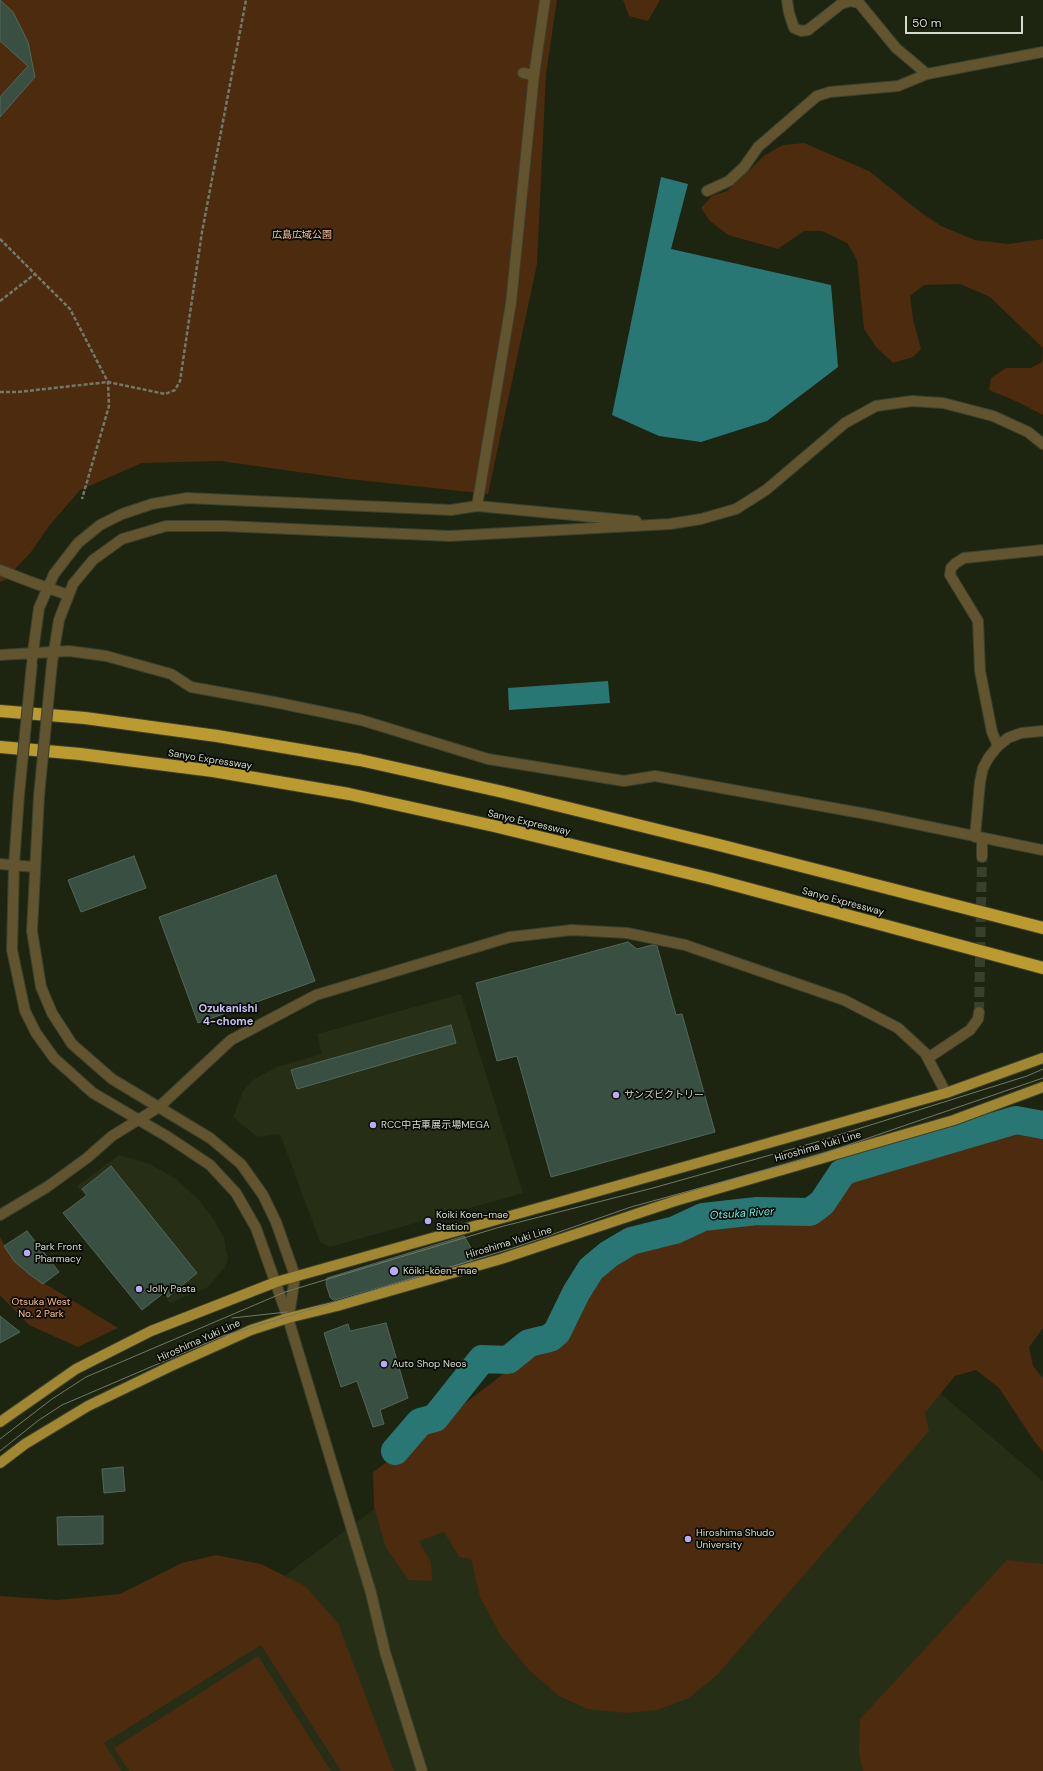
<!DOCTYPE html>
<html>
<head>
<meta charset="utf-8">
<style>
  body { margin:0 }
  #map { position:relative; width:1043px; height:1771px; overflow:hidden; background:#1d2410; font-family:"DM Sans",sans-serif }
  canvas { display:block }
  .scale { position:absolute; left:905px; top:16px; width:118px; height:18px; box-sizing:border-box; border:2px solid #d5dace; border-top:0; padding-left:5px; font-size:12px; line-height:14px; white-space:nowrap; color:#d5dace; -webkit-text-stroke:3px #090c05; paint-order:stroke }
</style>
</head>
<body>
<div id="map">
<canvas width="1043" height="1771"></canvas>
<div class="scale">50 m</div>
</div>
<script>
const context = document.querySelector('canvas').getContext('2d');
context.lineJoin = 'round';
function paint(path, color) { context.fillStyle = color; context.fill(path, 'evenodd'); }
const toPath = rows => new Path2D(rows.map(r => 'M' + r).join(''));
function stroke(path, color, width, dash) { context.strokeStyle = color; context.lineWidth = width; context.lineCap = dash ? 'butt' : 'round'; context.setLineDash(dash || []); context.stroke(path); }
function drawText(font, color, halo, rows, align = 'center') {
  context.font = font + ' "DM Sans","Noto Sans JP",sans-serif'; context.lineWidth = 3.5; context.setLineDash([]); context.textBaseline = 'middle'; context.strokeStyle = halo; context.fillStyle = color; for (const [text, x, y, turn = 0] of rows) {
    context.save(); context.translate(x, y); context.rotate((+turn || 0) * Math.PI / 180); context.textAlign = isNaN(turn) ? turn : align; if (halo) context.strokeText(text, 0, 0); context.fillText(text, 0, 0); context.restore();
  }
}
paint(toPath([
  [461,994,523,1193,330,1247,320,1242,280,1134,257,1137,233,1117,243,1091,253,1080,276,1067,322,1054,317,1034],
  [119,1155,150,1164,176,1179,200,1201,214,1220,224,1238,228,1259,225,1267,208,1287,170,1303,77,1186],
  [768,1246,1043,1481,1043,1771,23,1771,476,1433]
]), '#262e15');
paint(toPath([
  [0,0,557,0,546,74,537,264,488,494,349,479,220,461,142,463,80,490,49,526,31,552,5,580,0,582],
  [623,0,660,0,648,21,629,16],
  [804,143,869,171,919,211,941,226,975,240,1009,244,1043,239,1043,415,1018,402,989,390,991,378,1006,368,1031,368,1042,362,1043,348,990,297,960,284,924,285,910,296,913,319,921,349,913,357,893,363,876,347,864,329,857,260,847,243,822,231,804,231,778,249,728,235,710,221,701,208,712,196,727,191,765,155,783,145],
  [1031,1130,1043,1135,1043,1328,1029,1347,1033,1366,1043,1378,1043,1452,1034,1441,999,1388,976,1370,955,1376,925,1413,929,1431,717,1675,689,1698,657,1710,626,1713,587,1709,559,1696,529,1670,501,1636,480,1597,471,1559,459,1557,444,1532,419,1541,431,1562,432,1581,409,1580,386,1548,374,1507,373,1472,398,1454,423,1427,442,1421,520,1361,560,1335,577,1301,601,1267,638,1246,682,1235,724,1220,819,1216,851,1174,943,1146],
  [0,1237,14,1261,29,1274,118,1328,78,1347,29,1325,0,1295],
  [216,1555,261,1564,305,1586,338,1623,394,1771,341,1771,261,1645,104,1743,122,1771,0,1771,0,1596,57,1600,120,1594,182,1563],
  [1007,1560,1043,1564,1043,1771,863,1771,859,1754,860,1719],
  [258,1656,331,1771,129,1771,114,1748]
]), '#4c2b0f');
paint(toPath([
  [661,177,688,184,671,249,831,285,838,367,767,421,701,442,659,436,612,415],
  [608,681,610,703,509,710,508,688]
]), '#287775');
stroke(toPath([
  [395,1451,420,1422,435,1418,482,1359,508,1360,529,1343,550,1338,557,1332,576,1293,591,1269,609,1254,631,1241,675,1230,703,1217,757,1211,810,1212,822,1203,842,1173,850,1169,1016,1120,1043,1125]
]), '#287775', 28);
const building = toPath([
  [0,0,13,12,28,42,35,77,0,117,0,97,28,66,0,41,0,0],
  [134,856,146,888,81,912,68,880,134,856],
  [276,875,315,981,198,1023,159,917,276,875],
  [628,942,637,949,652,945,657,946,676,1015,682,1014,715,1132,551,1177,517,1056,497,1061,476,983,628,942],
  [451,1025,456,1043,297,1089,291,1070,451,1025],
  [111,1166,197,1273,168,1297,165,1292,142,1310,63,1213,87,1195,82,1189,111,1166],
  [27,1231,59,1272,43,1284,29,1274,14,1261,4,1246,27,1231],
  [464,1236,471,1248,472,1261,335,1300,333,1300,330,1297,326,1284,327,1278,464,1236],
  [0,1316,20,1332,0,1343,0,1316],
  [386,1323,408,1398,380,1410,384,1424,373,1427,357,1381,341,1387,324,1333,348,1324,350,1331,386,1323],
  [123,1467,125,1491,104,1493,102,1469,123,1467],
  [103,1516,103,1544,58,1545,57,1517,103,1516]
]);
paint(building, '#384f41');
stroke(building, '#51695a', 1);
stroke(toPath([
  [979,1012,982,857]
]), '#393f2c', 10, [10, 5]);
const minor = toPath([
  [787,0,789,13,794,28,801,31,808,30,841,4,850,1,859,3,896,48,927,74],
  [523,73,534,75],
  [707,191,729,181,744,167,758,147,817,96,830,92,898,86,927,74,1043,52],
  [477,506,511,303,534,75,545,0],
  [0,570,31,582,68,595],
  [0,655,69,651,106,656,171,674,191,687,274,702,361,720,488,759,624,781,655,776,872,815,1043,850],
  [32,659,39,608,54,574,78,543,100,525,122,514,152,504,187,498,451,510,477,506,636,521],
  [52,663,59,620,73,584,93,560,122,539,166,526,224,526,450,536,670,524,701,519,736,509,766,490,845,423,876,406,912,401,943,403,993,416,1028,432,1043,444],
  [998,746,992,732,980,671,978,621,950,575,951,568,956,563,964,558,1043,550],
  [19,795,14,865,12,950,25,1011,36,1033,54,1058,93,1093,168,1137,210,1165,236,1193,256,1228,288,1318,371,1593,385,1652,422,1771],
  [39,796,32,931,41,987,52,1013,72,1044,112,1079,210,1138,241,1164,263,1195,276,1222,288,1256,295,1276,289,1316],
  [975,837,980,782,983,768,989,757,998,746,1008,738,1021,733,1043,731],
  [982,857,982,838],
  [0,864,35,867],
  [928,1058,970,1030,978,1019,979,1012],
  [0,1215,47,1187,87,1158,112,1136,159,1107,231,1040,316,995,510,937,572,930,627,933,685,945,844,1000,898,1028,925,1053,946,1093]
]);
const major = toPath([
  [0,1422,76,1369,151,1331,276,1282,946,1093,1043,1058],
  [0,1463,25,1444,88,1406,171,1366,251,1330,288,1318,337,1306,501,1259,675,1201,954,1120,1043,1087]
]);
const highway = toPath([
  [0,711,85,718,217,736,360,760,503,792,719,845,1043,928],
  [0,747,80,754,213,771,349,794,494,826,712,879,1043,968]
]);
stroke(minor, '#3a412e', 12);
stroke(major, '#3a412e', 12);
stroke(highway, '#3a412e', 14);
stroke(toPath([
  [0,239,70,309,108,382,109,406,82,499],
  [0,301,35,274],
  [0,392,18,392,108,382,165,394,175,390,180,381,202,232,246,0]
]), '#737969', 2.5, [4, 2]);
stroke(minor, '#61542f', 10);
stroke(major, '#a18732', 10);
stroke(highway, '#bb9a30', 12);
stroke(toPath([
  [232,1318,287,1312],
  [0,1439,52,1399,86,1377,285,1292,500,1227,653,1188,813,1143,1027,1076,1043,1069],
  [0,1451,39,1420,62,1405,223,1336,516,1247,631,1207,816,1156,1043,1078]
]), '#737969', 1);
const minorBridge = toPath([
  [19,795,32,663],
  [39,796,52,663]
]);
stroke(minorBridge, '#3a412e', 12, []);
stroke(minorBridge, '#61542f', 10);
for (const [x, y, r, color] of [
  [616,1095,4,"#b9abf7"],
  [373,1125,4,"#b9abf7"],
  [428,1221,4,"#b9abf7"],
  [27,1253,4,"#b9abf7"],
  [394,1271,5,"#b9abf7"],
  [139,1289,4,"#b9abf7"],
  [384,1364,4,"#b9abf7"],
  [688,1539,4,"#b9abf7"]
]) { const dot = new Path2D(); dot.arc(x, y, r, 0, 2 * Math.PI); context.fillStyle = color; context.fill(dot); stroke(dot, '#090c05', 1.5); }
drawText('10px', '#fec091', '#090c05', [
  ["広島広域公園",302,235],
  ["Otsuka West",41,1302],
  ["No. 2 Park",41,1314]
]);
drawText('10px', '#d5dace', '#090c05', [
  ["Sanyo Expressway",210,760,9],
  ["Sanyo Expressway",529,823,13],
  ["Sanyo Expressway",843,902,15],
  ["Hiroshima Yuki Line",818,1147,-16],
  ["Hiroshima Yuki Line",509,1243,-17],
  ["Hiroshima Yuki Line",199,1341,-24]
]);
drawText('10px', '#d5dace', '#090c05', [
  ["サンズビクトリー",624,1095],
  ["RCC中古車展示場MEGA",381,1125],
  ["Koiki Koen-mae",436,1215],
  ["Station",436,1227],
  ["Park Front",35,1247],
  ["Pharmacy",35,1259],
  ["Kōiki-kōen-mae",403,1271],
  ["Jolly Pasta",147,1289],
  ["Auto Shop Neos",392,1364],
  ["Hiroshima Shudo",696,1533],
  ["University",696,1545]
], 'left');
drawText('bold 11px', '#c8bef7', '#090c05', [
  ["Ozukanishi",228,1009],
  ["4-chome",228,1022]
]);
drawText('italic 11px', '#5ff3ee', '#090c05', [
  ["Otsuka River",742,1214,-4]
]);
</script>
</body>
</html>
